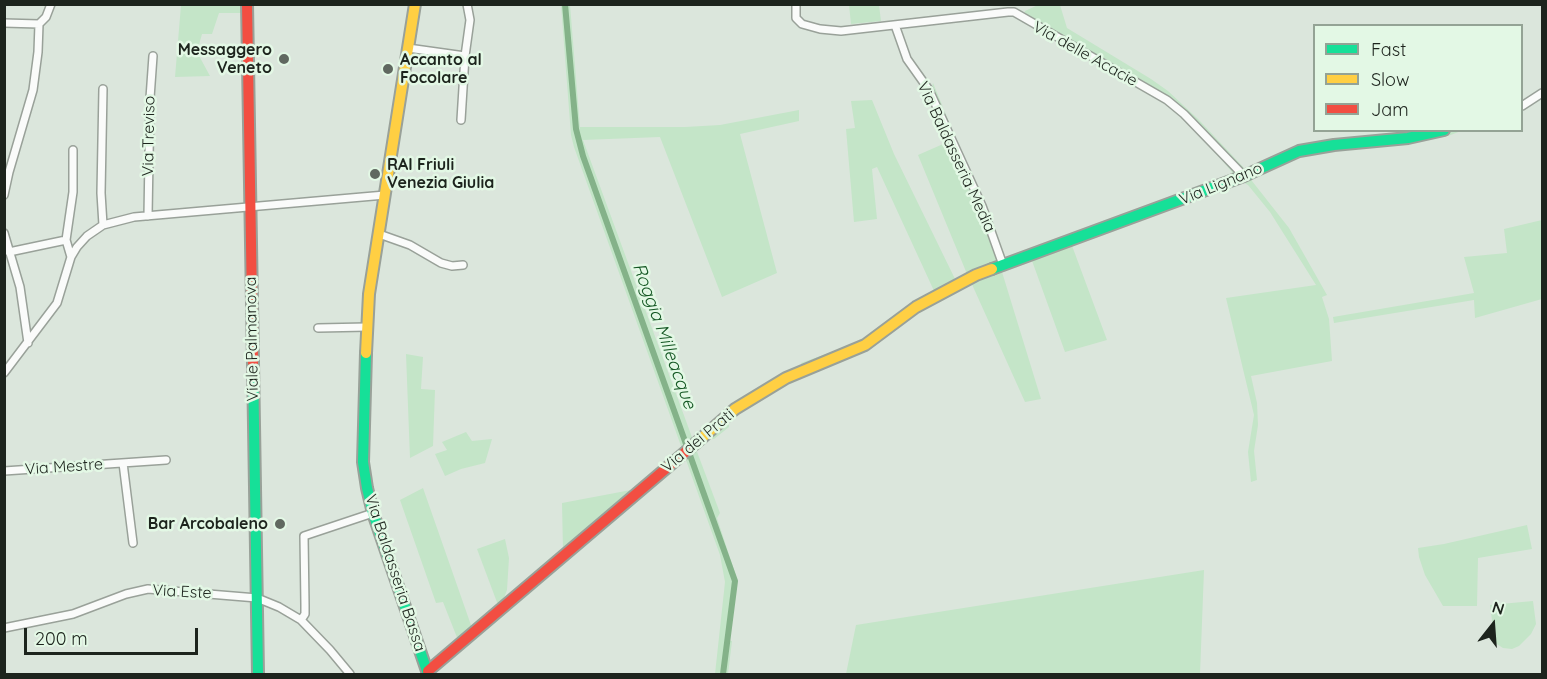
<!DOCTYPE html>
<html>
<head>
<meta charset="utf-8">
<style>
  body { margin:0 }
  #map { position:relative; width:1547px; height:679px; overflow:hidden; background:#dbe6dc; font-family:Quicksand,sans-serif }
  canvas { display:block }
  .frame { position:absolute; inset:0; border:6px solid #1d241d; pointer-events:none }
  .legend { position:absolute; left:1313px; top:24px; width:210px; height:108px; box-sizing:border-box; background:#e3f8e5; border:2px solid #94a395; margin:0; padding:8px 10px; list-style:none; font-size:18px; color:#1d241d }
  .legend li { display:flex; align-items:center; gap:12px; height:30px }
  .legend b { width:30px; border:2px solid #94a395 }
  .north { position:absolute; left:1463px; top:595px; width:60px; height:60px; -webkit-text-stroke:4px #e3f8e5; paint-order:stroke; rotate:17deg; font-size:16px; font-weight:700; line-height:24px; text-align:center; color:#1d241d }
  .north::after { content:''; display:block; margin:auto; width:21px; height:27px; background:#1d241d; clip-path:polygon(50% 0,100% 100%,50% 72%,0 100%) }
  .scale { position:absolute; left:24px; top:628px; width:174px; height:27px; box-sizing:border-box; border:3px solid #1d241d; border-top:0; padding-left:8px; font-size:18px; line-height:21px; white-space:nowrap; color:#1d241d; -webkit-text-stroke:4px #e3f8e5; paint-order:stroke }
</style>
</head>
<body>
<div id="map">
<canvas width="1547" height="679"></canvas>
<div class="frame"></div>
<ul class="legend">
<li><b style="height:8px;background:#16e098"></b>Fast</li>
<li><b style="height:8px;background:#ffcf43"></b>Slow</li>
<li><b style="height:8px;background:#f24e42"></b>Jam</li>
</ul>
<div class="north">N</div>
<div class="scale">200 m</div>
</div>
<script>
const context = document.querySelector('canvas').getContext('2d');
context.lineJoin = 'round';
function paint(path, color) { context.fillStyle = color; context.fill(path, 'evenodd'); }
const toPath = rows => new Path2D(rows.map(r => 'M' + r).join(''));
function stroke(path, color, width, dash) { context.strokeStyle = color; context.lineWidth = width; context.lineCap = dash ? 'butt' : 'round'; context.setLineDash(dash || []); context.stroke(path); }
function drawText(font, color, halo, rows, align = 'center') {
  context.font = font + ' Quicksand,sans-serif'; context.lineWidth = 5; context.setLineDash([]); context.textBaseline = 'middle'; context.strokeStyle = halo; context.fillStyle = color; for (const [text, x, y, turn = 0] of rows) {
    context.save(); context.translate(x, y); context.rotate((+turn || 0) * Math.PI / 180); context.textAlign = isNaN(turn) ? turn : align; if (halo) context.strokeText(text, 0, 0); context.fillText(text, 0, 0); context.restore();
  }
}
paint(toPath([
  [181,5,242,5,242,13,219,13,212,34,202,34,197,52,210,76,175,77],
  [561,5,570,5,580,127,685,127,720,125,799,110,799,121,740,134,777,273,722,297,660,137,583,140,693,440,802,367,801,363,848,346,848,350,935,293,877,167,872,169,877,219,854,222,846,129,855,128,851,101,872,100,894,154,956,281,967,274,918,155,950,141,930,95,933,83,1005,258,1009,259,1231,175,1232,172,1220,158,1180,115,1162,101,1024,15,1025,11,1038,5,1060,5,1067,28,1151,79,1168,91,1198,119,1246,170,1303,146,1340,139,1364,140,1426,131,1461,131,1448,136,1421,140,1307,151,1252,177,1252,181,1289,228,1327,295,1322,297,1329,319,1332,361,1251,376,1257,403,1258,425,1254,451,1257,480,1251,482,1248,452,1254,415,1226,298,1316,285,1270,212,1248,185,1241,181,1071,243,1107,340,1065,352,1031,258,1008,267,1007,271,1002,272,1041,399,1025,402,970,280,840,359,840,362,813,371,786,385,729,419,729,427,714,439,708,439,696,449,720,513,717,518,736,576,732,577,732,590,725,640,732,641,728,674,715,674,725,582,720,555,574,147,571,135],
  [849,5,879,5,881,21,851,24],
  [1542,220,1542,299,1475,318,1474,300,1334,323,1333,317,1474,293,1464,257,1507,253,1504,229],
  [406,354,423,357,421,389,435,390,433,446,410,458],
  [466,432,472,441,492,439,485,463,461,469,445,476,435,454,447,450,442,442],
  [423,488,472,628,458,640,443,602,436,603,400,500],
  [631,490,563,551,562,503],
  [1527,525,1532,549,1478,558,1477,606,1443,606,1425,575,1419,557,1418,548,1444,544],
  [505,539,509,558,507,590,504,598,498,605,477,549],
  [1204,570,1200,674,846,674,856,625],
  [1533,601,1536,624,1531,634,1519,646,1512,649,1503,648,1495,643,1490,605]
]), '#c4e5c8');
stroke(toPath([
  [565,4,576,129,583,156,735,581,723,674]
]), '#84b289', 6);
const street = toPath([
  [796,4,796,18,802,24,820,29,841,31,1008,12,1014,12,1167,100,1184,114,1244,176],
  [4,23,39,24],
  [895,25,907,59,929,90,982,206,1003,265],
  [408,48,465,56,470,20,467,4],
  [103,89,101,193,103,225],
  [1522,106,1542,93],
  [461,120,465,56],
  [4,195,9,172,33,90,38,52,39,24,46,17,51,4],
  [148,216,150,98,153,56],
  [4,233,20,287,28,343],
  [379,234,410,245,441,263,452,266,463,265],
  [9,252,66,240],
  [71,257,66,240,73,192,73,150],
  [318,328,367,327],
  [4,373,57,303,71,257,77,247,87,236,103,225,134,217,385,195],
  [123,463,133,543],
  [4,471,166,460],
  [301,620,305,614,305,605,304,536,373,513],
  [4,628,73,614,126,594,148,589,257,598,279,607,301,620,330,650,350,674]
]);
const fast = toPath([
  [992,269,1244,176,1299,151,1334,145,1408,138,1444,130],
  [366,353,363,462,367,488,373,513,428,674],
  [253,363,258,674]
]);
const slow = toPath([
  [366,353,369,294,415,4],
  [696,443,735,409,786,378,865,345,916,307,976,275,992,269]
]);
const jam = toPath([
  [247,4,253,363],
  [428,671,696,443]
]);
stroke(street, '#99a199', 10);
stroke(fast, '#99a199', 14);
stroke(slow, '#99a199', 14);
stroke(jam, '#99a199', 14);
stroke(street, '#fafbfa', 7);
stroke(fast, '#16e098', 10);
stroke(slow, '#ffcf43', 10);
stroke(jam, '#f24e42', 10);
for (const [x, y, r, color] of [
  [284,59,6,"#606860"],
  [388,69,6,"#606860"],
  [375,174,6,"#606860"],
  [280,524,6,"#606860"]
]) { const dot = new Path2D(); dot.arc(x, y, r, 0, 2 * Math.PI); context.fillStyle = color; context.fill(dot); stroke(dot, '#e3f8e5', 2); }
drawText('bold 16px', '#1d241d', '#e3f8e5', [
  ["Messaggero",272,50],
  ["Veneto",272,68],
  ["Accanto al",400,60,"left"],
  ["Focolare",400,78,"left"],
  ["RAI Friuli",387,165,"left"],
  ["Venezia Giulia",387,183,"left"],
  ["Bar Arcobaleno",268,524]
], 'right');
drawText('16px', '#1d241d', '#e3f8e5', [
  ["Via delle Acacie",1085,54,29],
  ["Via Treviso",149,136,-89],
  ["Via Baldasseria Media",956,157,65],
  ["Via Lignano",1221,184,-22],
  ["Viale Palmanova",252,339,-91],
  ["Via dei Prati",698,441,-40],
  ["Via Mestre",64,467,-4],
  ["Via Baldasseria Bassa",395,573,72],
  ["Via Este",182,592,3]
]);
drawText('italic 18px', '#145723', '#e3f8e5', [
  ["Roggia Milleacque",664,336,70]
]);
</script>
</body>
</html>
